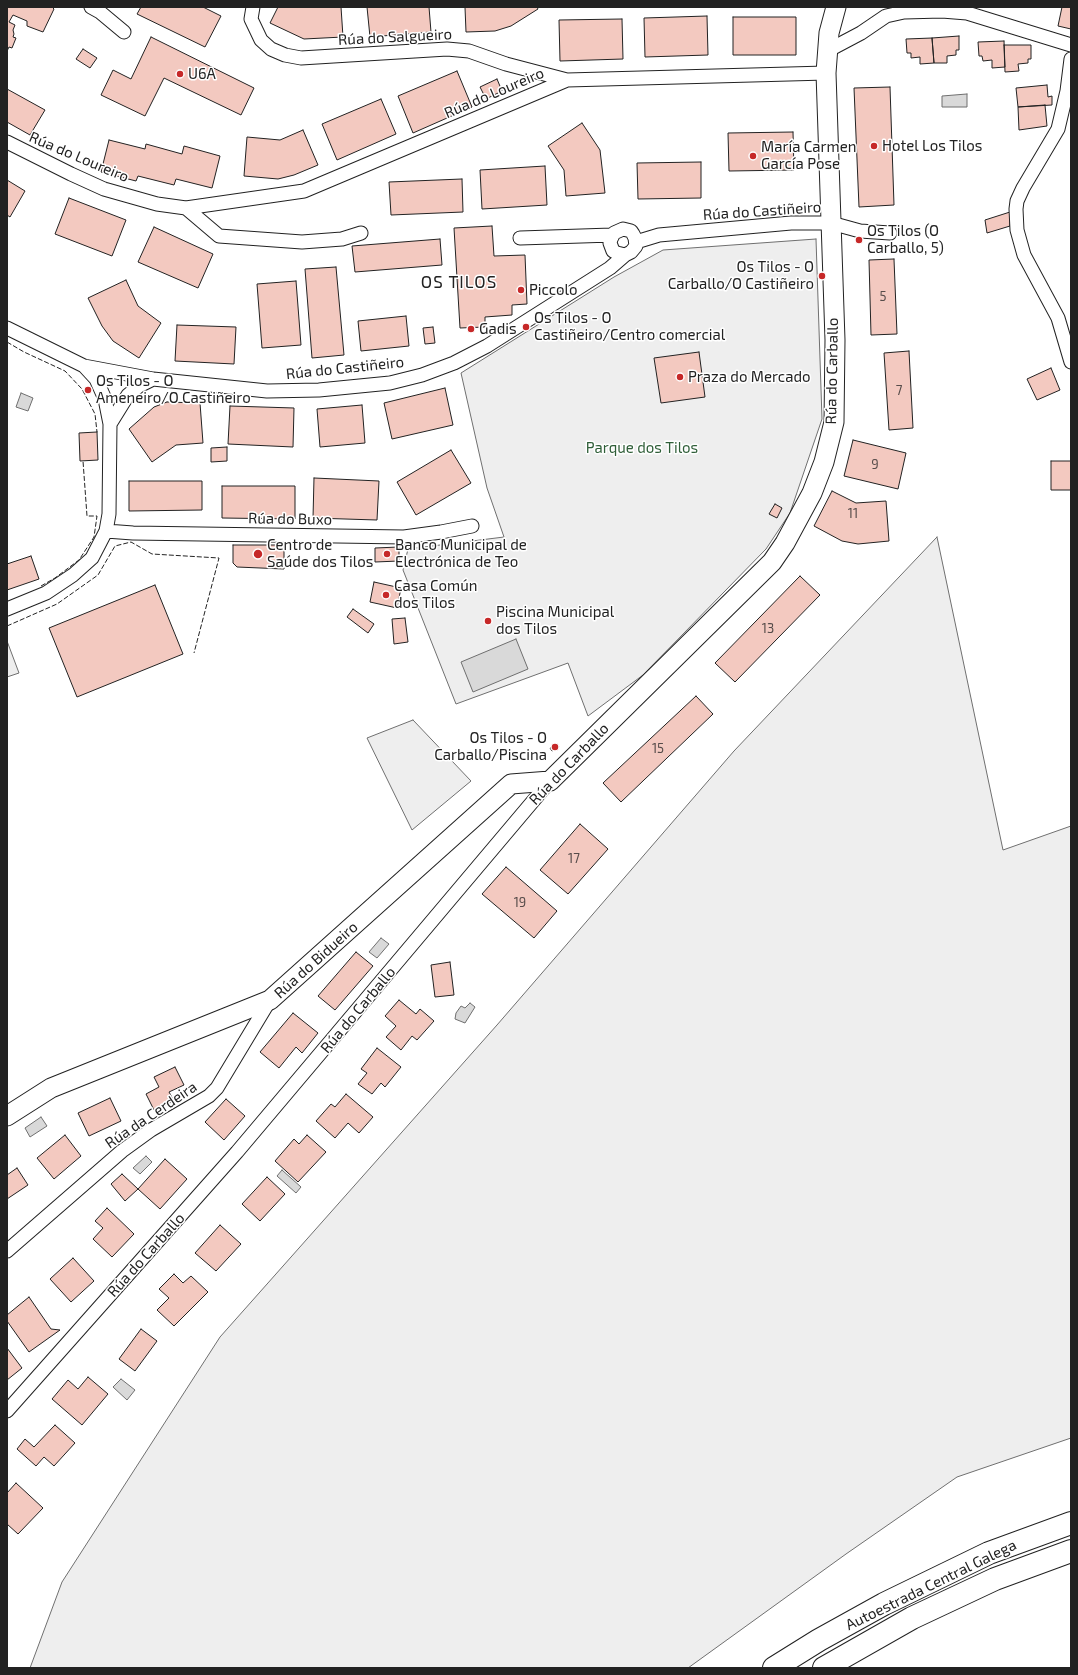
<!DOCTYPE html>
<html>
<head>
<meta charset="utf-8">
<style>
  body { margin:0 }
  #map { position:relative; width:1078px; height:1675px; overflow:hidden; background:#fff; font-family:"Exo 2",sans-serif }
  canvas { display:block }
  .frame { position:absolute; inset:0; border:8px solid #222; pointer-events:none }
</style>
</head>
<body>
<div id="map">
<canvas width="1078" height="1675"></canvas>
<div class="frame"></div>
</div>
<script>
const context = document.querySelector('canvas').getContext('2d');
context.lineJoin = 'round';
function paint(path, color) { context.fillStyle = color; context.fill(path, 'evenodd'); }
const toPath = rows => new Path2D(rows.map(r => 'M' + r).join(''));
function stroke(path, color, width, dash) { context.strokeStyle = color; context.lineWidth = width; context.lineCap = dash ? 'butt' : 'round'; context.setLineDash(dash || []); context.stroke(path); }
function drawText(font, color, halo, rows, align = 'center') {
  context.font = font + ' "Exo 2",sans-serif'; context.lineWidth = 3; context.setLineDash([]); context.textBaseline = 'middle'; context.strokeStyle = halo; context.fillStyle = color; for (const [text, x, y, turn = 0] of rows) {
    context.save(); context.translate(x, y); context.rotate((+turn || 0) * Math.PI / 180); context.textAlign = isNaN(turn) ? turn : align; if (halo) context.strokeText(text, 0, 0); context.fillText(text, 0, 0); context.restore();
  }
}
const green = toPath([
  [816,239,822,419,790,513,766,549,643,675,588,716,568,663,456,704,403,570,408,549,504,537,487,488,461,373,614,277,663,250,816,239],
  [937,537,1003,850,1071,826,1071,1438,957,1477,846,1554,688,1668,30,1668,62,1582,220,1337,497,1025,734,751,937,537],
  [7,641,19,673,7,677,7,641],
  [413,720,471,781,412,830,367,738,413,720]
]);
paint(green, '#eee');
stroke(green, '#6f6f6f', 1);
const water = toPath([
  [967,94,967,107,942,107,942,96,967,94],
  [21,393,33,398,28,411,16,407,21,393],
  [516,639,528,669,473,692,461,662,516,639],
  [381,938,389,944,377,958,369,952,381,938],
  [470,1003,475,1007,465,1023,455,1019,456,1013,461,1006,465,1008,470,1003],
  [41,1117,47,1126,30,1137,25,1128,41,1117],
  [146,1156,152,1162,140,1174,133,1168,146,1156],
  [282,1170,301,1187,296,1193,277,1176,282,1170],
  [121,1379,135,1390,127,1400,113,1387,121,1379]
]);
paint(water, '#d9d9d9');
stroke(water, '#6f6f6f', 1);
const building = toPath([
  [7,7,52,7,54,9,43,32,27,26,27,21,13,15,9,22,15,25,13,30,14,34,13,37,16,38,12,48,9,47,7,51,7,7],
  [141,7,203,7,221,16,205,47,137,14,141,7],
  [278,7,341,7,343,37,304,39,270,23,278,7],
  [367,7,429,7,431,32,370,37,367,7],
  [465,7,537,7,538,9,511,26,495,31,466,32,465,7],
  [1062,7,1071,7,1071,29,1058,26,1062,7],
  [707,16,708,55,645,57,644,18,707,16],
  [733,17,796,17,796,55,733,55,733,17],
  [622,19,623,59,560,61,559,20,622,19],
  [959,36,959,50,956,50,956,55,947,56,947,63,934,63,932,38,959,36],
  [151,37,254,88,241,115,164,78,145,116,101,95,113,70,131,79,151,37],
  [932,38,934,63,920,64,920,57,911,58,911,53,907,53,906,39,932,38],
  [1004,41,1005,67,992,68,992,60,983,61,982,56,979,56,978,42,1004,41],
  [1004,45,1031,45,1031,59,1028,59,1028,63,1018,64,1019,71,1005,72,1004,45],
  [83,49,97,58,90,68,76,59,83,49],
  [457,71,472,107,413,133,398,96,457,71],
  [497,79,502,91,486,99,480,87,497,79],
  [1047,85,1048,97,1052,96,1052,105,1018,107,1016,88,1047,85],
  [890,87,894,205,859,207,854,88,890,87],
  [7,89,45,110,30,135,7,122,7,89],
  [381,99,396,134,337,160,322,124,381,99],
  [1045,105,1047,126,1019,130,1018,107,1045,105],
  [582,123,600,150,605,193,566,196,564,170,548,146,582,123],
  [303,130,318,165,294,175,278,179,244,176,247,137,280,140,303,130],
  [793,132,794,170,729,171,728,133,793,132],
  [109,140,145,149,146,144,182,154,184,146,220,156,212,188,176,179,174,185,138,176,136,181,101,172,109,140],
  [701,162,701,198,638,199,637,163,701,162],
  [545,166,547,205,482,209,480,170,545,166],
  [462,179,463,212,391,215,389,182,462,179],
  [7,180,25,191,10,217,7,215,7,180],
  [69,198,126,220,112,256,55,234,69,198],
  [1010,212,1010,226,987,233,985,220,1010,212],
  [492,226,494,256,525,255,527,304,512,305,512,315,485,317,485,327,460,328,454,228,492,226],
  [154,227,213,254,198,288,138,262,154,227],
  [856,238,862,238,862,242,856,241,856,238],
  [440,239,442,265,355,272,352,246,440,239],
  [894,259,897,334,871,335,869,260,894,259],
  [336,267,344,355,312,358,305,269,336,267],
  [126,280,138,306,161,323,139,358,113,341,102,326,88,298,126,280],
  [296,281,301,345,262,348,257,284,296,281],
  [406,316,409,346,361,351,358,321,406,316],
  [177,325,236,327,234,364,175,361,177,325],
  [433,327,435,343,425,344,423,328,433,327],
  [909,351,913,428,889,430,884,353,909,351],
  [699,352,705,397,661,403,654,358,699,352],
  [1051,368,1060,390,1037,400,1027,379,1051,368],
  [445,388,453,425,392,439,384,403,445,388],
  [167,402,200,403,203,443,176,445,152,462,129,429,154,407,167,402],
  [362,405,365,443,320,447,317,409,362,405],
  [230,406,294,408,293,447,228,444,230,406],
  [97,432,98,460,80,461,79,433,97,432],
  [853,440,906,453,898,489,844,476,853,440],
  [227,447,227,461,211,462,211,448,227,447],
  [451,450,471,483,416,515,397,482,451,450],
  [1051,461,1071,461,1071,490,1051,490,1051,461],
  [314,478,379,481,377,520,313,518,314,478],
  [129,481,202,481,202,510,129,511,129,481],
  [222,486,295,486,295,519,222,518,222,486],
  [832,491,856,503,886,501,889,541,858,544,842,541,814,526,832,491],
  [775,504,782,508,777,518,769,514,775,504],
  [233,545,284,545,284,569,237,567,233,563,233,545],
  [399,547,399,561,375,562,375,548,399,547],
  [31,556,39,579,7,590,7,564,31,556],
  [800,576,820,595,735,682,715,663,800,576],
  [374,582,401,588,397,608,370,602,374,582],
  [155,585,183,654,77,697,49,628,155,585],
  [353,609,374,624,368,633,347,617,353,609],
  [405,618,408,642,394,644,392,619,405,618],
  [696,696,713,714,621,802,603,783,696,696],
  [557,744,559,747,552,751,550,748,557,744],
  [580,824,608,849,568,894,540,870,580,824],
  [506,867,557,911,534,938,482,894,506,867],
  [356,952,373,966,335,1010,318,996,356,952],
  [450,962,454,995,435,997,431,965,450,962],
  [399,1000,416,1014,420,1009,434,1021,417,1040,412,1036,401,1050,386,1037,396,1026,385,1016,399,1000],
  [293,1013,318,1033,302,1053,296,1047,279,1068,260,1052,293,1013],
  [377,1048,401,1067,385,1087,381,1083,372,1094,358,1084,367,1073,361,1069,377,1048],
  [175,1067,184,1085,169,1092,174,1101,154,1110,146,1094,159,1087,154,1077,175,1067],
  [346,1094,373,1117,359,1133,348,1123,335,1138,316,1121,331,1104,335,1107,346,1094],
  [110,1098,121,1121,89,1136,78,1113,110,1098],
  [226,1099,245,1116,224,1140,205,1122,226,1099],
  [65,1135,81,1156,54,1179,37,1158,65,1135],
  [307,1135,326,1152,298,1182,275,1161,294,1139,299,1144,307,1135],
  [165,1159,187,1179,160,1209,138,1189,165,1159],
  [17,1168,28,1185,7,1199,7,1175,17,1168],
  [122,1174,138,1189,125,1201,111,1184,122,1174],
  [267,1177,285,1194,260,1221,242,1204,267,1177],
  [107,1208,134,1234,112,1257,93,1239,103,1228,95,1221,107,1208],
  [220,1225,241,1244,216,1271,195,1253,220,1225],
  [73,1258,94,1281,71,1302,50,1279,73,1258],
  [174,1274,183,1283,191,1276,208,1292,174,1326,157,1310,169,1298,159,1289,174,1274],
  [29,1297,51,1329,60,1330,29,1352,7,1321,7,1315,29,1297],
  [141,1329,157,1341,135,1371,119,1359,141,1329],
  [7,1348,22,1368,7,1380,7,1348],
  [88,1377,108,1394,82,1425,52,1399,68,1380,78,1389,88,1377],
  [55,1425,75,1443,54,1466,44,1457,36,1466,17,1449,25,1439,34,1447,55,1425],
  [16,1483,43,1508,18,1534,7,1524,7,1493,16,1483]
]);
paint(building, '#f3c9c0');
stroke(building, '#222', 1);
const street = toPath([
  [91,7,100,12,124,32],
  [253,7,251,19,261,40,271,49,285,55,301,58,447,49,469,51,506,64,567,80],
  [827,51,861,33,886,16,904,12,942,11,967,13,1071,45],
  [1071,59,1067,91,1058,129,1023,188,1017,201,1016,209,1017,230,1024,255,1058,318,1071,362],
  [7,142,71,174,104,189,157,204,186,208,304,191,567,80,826,73],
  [186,208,219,236,302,242,342,239,361,233],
  [520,238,612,235],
  [636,242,659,235,791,223,831,223,860,231,890,233],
  [7,328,84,366,96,379,105,399,110,424,109,514,106,531,92,558,73,575,46,593,7,609],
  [84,366,153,379,267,391,319,390,390,383,422,375,454,363,487,346,610,268,625,255,631,252,636,246,635,238,633,234,631,231,623,229,614,233,611,239,610,243,613,251,617,253,625,255],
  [110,424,128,395,139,386,153,379],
  [106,531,133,533,404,537,441,532,472,526],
  [7,1251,122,1151,151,1130,209,1096,217,1088,270,1000],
  [7,1411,237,1152,550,781]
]);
const secondary = toPath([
  [7,1116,51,1088,270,1000,511,784,550,781,772,562,785,543,812,493,824,462,834,422,835,340,826,73,829,33,836,7]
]);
const highway = toPath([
  [774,1668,819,1640,884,1604,989,1553,1071,1523],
  [824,1668,912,1618,995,1579,1071,1551]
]);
stroke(street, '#222', 15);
stroke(secondary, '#222', 21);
stroke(highway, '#222', 24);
stroke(street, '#fff', 13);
stroke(secondary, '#fff', 19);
stroke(highway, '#fff', 22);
stroke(toPath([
  [7,342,24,352,65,371,82,389,95,414,97,432],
  [41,586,55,578,79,560,94,537,97,516,87,516,83,461],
  [7,626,57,604,98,575,115,546,131,542,152,554,219,558,194,653]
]), '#222', 1, [5, 2]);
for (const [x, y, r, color] of [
  [180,74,4,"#c62828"],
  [874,146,4,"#c62828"],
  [753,156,4,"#c62828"],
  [859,240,4,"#c62828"],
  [822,276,4,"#c62828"],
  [521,290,4,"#c62828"],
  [526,327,4,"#c62828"],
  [471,329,4,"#c62828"],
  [680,377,4,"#c62828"],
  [88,390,4,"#c62828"],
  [258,554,5,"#c62828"],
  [387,554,4,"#c62828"],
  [386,595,4,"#c62828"],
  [488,621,4,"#c62828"],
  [555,747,4,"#c62828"]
]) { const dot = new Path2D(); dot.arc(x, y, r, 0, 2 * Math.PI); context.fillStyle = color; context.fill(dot); stroke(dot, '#fff', 1.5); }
drawText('13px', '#564c4a', null, [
  ["5",883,297],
  ["7",899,391],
  ["9",875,465],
  ["11",853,514],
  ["13",768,629],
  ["15",658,749],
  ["17",574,859],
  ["19",520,903]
]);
drawText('15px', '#222', '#fff', [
  ["Rúa do Salgueiro",395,37,-3],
  ["Rúa do Loureiro",494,93,-23],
  ["Rúa do Loureiro",79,157,23],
  ["Rúa do Castiñeiro",762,211,-4],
  ["Rúa do Castiñeiro",345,368,-6],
  ["Rúa do Carballo",832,371,-89],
  ["Rúa do Buxo",290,519,1],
  ["Rúa do Carballo",569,764,-46],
  ["Rúa do Bidueiro",316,960,-42],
  ["Rúa do Carballo",358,1010,-50],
  ["Rúa da Cerdeira",151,1115,-34],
  ["Rúa do Carballo",146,1255,-48],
  ["Autoestrada Central Galega",931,1585,-26]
]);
drawText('15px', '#222', '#fff', [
  ["U6A",188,74],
  ["Hotel Los Tilos",882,146],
  ["María Carmen",761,147],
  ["García Pose",761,164],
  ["Os Tilos (O",867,231],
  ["Carballo, 5)",867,248],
  ["Os Tilos - O",814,267,"right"],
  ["Carballo/O Castiñeiro",814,284,"right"],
  ["Piccolo",529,290],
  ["Os Tilos - O",534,318],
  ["Castiñeiro/Centro comercial",534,335],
  ["Gadis",479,329],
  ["Praza do Mercado",688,377],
  ["Os Tilos - O",96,381],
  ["Ameneiro/O Castiñeiro",96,398],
  ["Centro de",267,545],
  ["Saúde dos Tilos",267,562],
  ["Banco Municipal de",395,545],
  ["Electrónica de Teo",395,562],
  ["Casa Común",394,586],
  ["dos Tilos",394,603],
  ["Piscina Municipal",496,612],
  ["dos Tilos",496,629],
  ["Os Tilos - O",547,738,"right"],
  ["Carballo/Piscina",547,755,"right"]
], 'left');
drawText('15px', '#2f5e38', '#fff', [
  ["Parque dos Tilos",642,448]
]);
context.letterSpacing = '1px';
drawText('17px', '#222', '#fff', [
  ["OS TILOS",459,282]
]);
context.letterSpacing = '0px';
</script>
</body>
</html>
